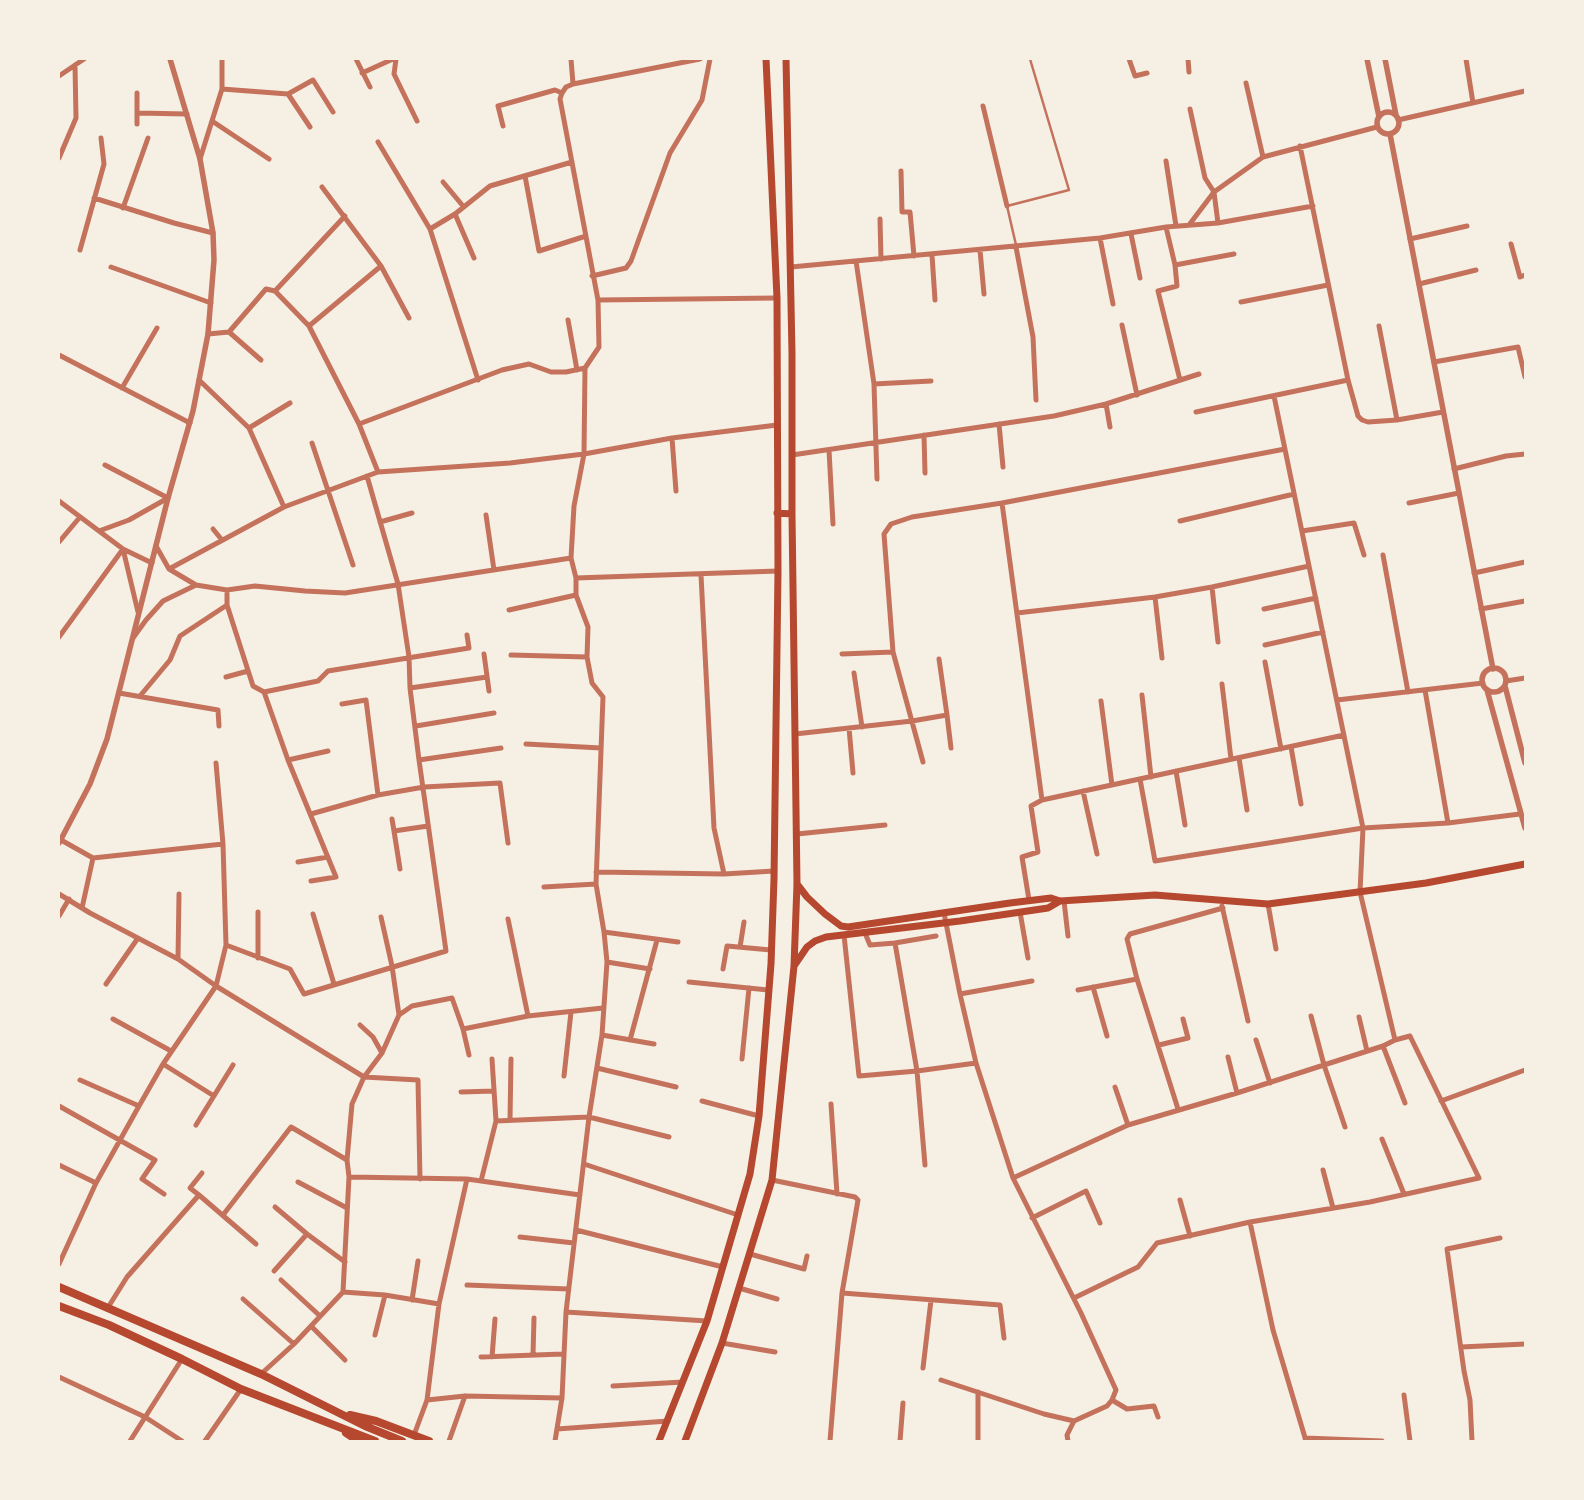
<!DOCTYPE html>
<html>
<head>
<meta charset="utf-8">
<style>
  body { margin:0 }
  #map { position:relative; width:1584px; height:1500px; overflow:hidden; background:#f6efe4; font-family:Jost,sans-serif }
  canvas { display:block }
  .frame { position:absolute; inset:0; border:60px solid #f6efe4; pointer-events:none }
</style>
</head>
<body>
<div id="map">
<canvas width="1584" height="1500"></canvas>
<div class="frame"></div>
</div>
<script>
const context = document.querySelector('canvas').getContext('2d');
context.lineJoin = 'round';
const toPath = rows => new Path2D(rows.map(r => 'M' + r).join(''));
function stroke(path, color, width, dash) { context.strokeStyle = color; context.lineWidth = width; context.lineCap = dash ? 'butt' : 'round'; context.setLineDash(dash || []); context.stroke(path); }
stroke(toPath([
  [1016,245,1007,206,1069,190,1030,59]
]), '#c5725c', 2.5);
stroke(toPath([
  [356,59,370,87],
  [396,59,394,74,417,121],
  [571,59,573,84],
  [1129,59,1135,76,1147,73],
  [1188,59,1189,72],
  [1466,59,1473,103],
  [362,73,393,59],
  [59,76,84,59],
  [1246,83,1263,157],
  [222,89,288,94,313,80,333,112],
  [137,93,137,124],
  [288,94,310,127],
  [983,106,1007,206],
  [1190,109,1205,178,1214,192,1218,223],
  [137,113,187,114],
  [1398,120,1525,91],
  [212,121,269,159],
  [503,126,498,106,555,90,562,93],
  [378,142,430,229],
  [1300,146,1348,380,1358,416,1362,420,1368,422,1397,420,1443,412],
  [59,158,76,118,75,65],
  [200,159,222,89,222,59],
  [1166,161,1176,226],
  [901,171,902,212,910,212,914,256],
  [525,176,539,251,586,236],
  [443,182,463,206],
  [322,187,381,266,409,318],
  [94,198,174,223,213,233],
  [123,208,148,138],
  [455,214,474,258],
  [880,219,881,259],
  [1189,225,1214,192,1263,157,1377,127],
  [1166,227,1175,265,1177,286,1158,291,1180,380],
  [1131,234,1140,278],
  [1100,238,1113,304],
  [1410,239,1467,226],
  [1511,244,1520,277,1525,275],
  [1016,247,1033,337,1036,400],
  [80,250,104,164,101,138],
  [980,250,984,294],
  [932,255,935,300],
  [856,261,874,384,877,479],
  [1175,265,1234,254],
  [111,267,211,303],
  [791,267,1100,238,1166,227,1218,223,1313,206],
  [592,276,626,268,631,261,670,153,702,100,710,59],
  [1419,284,1476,270],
  [275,291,309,326,381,266],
  [275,291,345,216],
  [598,300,777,298],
  [1241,302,1328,285],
  [568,320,577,370],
  [1122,325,1137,395],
  [309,326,359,424,378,472],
  [1379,326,1397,420],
  [229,332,261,360],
  [208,334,229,332,266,289,275,291],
  [59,355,190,423],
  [1434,362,1518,347,1525,377],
  [199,380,249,428,284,507],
  [478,380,430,229,455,214,490,186,572,162],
  [874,384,931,381],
  [122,388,157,328],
  [1106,404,1110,427],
  [1196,412,1348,380],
  [359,424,502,370,529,364,551,372,566,372,585,368],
  [999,424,1003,467],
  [249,428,290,403],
  [924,435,925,473],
  [672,438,676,491],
  [312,443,353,565],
  [829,450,833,524],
  [792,455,1054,416,1106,404,1199,374],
  [105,465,168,498],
  [1454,469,1506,456,1525,454],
  [59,501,123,549,152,563],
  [1002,503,1042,800],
  [1409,503,1459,493],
  [486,515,494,570],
  [1180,521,1294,494],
  [380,522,412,513],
  [213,529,222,540],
  [99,531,129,520,168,498],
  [1302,531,1354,523,1364,555],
  [59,542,80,517],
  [156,546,169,569,196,585,227,590,255,586,305,591,345,593,571,558],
  [123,549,138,612],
  [1383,555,1408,692],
  [169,569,284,507,378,472,510,463,584,454,672,438,777,425],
  [1474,573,1525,562],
  [701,575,714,828,724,874],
  [576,578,778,571],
  [1212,587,1218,642],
  [227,590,227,605,253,686,264,692,288,760,336,877,311,881],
  [1155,597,1162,658],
  [1264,609,1316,598],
  [1481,609,1525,601],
  [509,610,576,595],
  [1017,613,1155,597,1212,587,1309,566],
  [59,637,123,549],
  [133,638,146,620,163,601,196,585],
  [1265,645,1323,632],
  [484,654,489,691],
  [842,654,893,652],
  [511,655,587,657],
  [939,659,947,715],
  [1265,662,1281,749],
  [854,673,862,727],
  [226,677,248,671],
  [1506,681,1525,678],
  [1222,684,1231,759],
  [410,688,487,677],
  [1425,690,1448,823],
  [264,692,318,681,328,671,469,648,467,635],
  [119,693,218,710,219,726],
  [1142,695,1151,777],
  [140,696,170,660,180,636,227,605],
  [1337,700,1483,683],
  [1101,701,1112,785],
  [342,704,366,700,378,795],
  [416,726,494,713],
  [849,728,853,773],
  [795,734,912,721,947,715,951,748],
  [526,744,601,748],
  [1291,747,1301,804],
  [1239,758,1247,810],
  [288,760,328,751],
  [419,760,501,748],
  [923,762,893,652,884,534,891,524,912,517,1002,503,1285,449],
  [1176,771,1185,825],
  [1140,779,1155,861,1363,828,1448,823,1520,814],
  [1083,791,1097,854],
  [311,814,378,795,424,787,500,783,508,843],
  [392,819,394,831],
  [797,834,885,825],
  [61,840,93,858,223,844],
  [298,862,328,857],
  [400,869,394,831,428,826],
  [596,872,724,874,774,871],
  [544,887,596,884],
  [59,894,90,913,178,959,216,986,364,1077,418,1080,420,1179],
  [1029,900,1022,857,1038,852,1031,806,1042,800,1344,735],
  [1064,901,1068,936],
  [1268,904,1276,949],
  [1222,906,1248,1021],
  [82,908,93,858],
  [1020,912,1028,958],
  [944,913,960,994,976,1063,1013,1178,1081,1313,1116,1390,1112,1400,1107,1406,1074,1421,1067,1435,1068,1441],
  [313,914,334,984],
  [59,916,69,899],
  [381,917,392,966,399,1015],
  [508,919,528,1016],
  [604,932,678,942],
  [865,933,870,945,895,943,917,1071,976,1063],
  [844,935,859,1076,917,1071,925,1165],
  [895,943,936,936],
  [226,945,290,969,304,994,446,951,419,760,410,688,409,657,398,584,367,476],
  [740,947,744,922],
  [258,958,258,912],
  [178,959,179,894],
  [607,962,650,969],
  [723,969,727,946,771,950],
  [689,982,768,990],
  [106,984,138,938],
  [1093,987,1107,1036],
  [1078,990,1137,979],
  [960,994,1032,981],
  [1311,1016,1324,1065,1345,1127],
  [1359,1017,1367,1051],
  [113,1019,171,1051],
  [360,1025,373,1037,382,1053],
  [463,1029,528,1016,603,1008],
  [602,1035,654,1044],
  [630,1040,657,940],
  [1256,1040,1270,1083],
  [1159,1045,1188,1038,1183,1019],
  [1383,1046,1405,1103],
  [1228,1057,1237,1093],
  [742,1059,749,988],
  [163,1064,214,1096],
  [597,1068,676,1087],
  [564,1076,571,1012],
  [80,1080,139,1106],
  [1115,1087,1128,1125],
  [461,1092,494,1091],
  [702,1101,759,1116],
  [1441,1101,1525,1070],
  [831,1104,837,1194],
  [59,1106,155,1160,142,1179,164,1194],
  [1178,1109,1137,979,1127,939,1130,934,1223,908],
  [510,1120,511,1059],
  [496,1121,589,1117,669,1137],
  [196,1125,233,1065],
  [1382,1139,1404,1194],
  [584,1164,738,1215],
  [59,1165,96,1183],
  [1323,1170,1333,1208],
  [349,1177,467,1179,580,1195],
  [1013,1178,1128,1125,1237,1093,1383,1046,1395,1040],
  [772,1180,855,1197,858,1200,842,1293,830,1441],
  [481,1181,496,1121,492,1059],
  [298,1182,347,1208],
  [199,1195,190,1188,202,1173],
  [1180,1200,1190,1236],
  [275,1207,307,1234,345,1262],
  [223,1215,291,1127,347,1160],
  [1032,1218,1086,1191,1100,1223],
  [1250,1222,1273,1330,1306,1441],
  [576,1230,723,1267],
  [520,1237,574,1243],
  [750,1254,804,1269,807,1256],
  [59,1264,96,1183,139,1106,163,1064,216,986,226,945,223,844,216,763],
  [274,1271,307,1234],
  [281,1280,320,1316],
  [467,1285,568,1289],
  [739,1288,777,1299],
  [343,1292,385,1295,439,1304],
  [842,1293,1000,1305,1004,1338],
  [1074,1298,1138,1267,1157,1243,1250,1222,1370,1202,1479,1178,1410,1036,1395,1040,1360,892,1363,828,1274,396],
  [243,1299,294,1344],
  [412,1300,418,1261],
  [107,1309,127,1277,199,1195,256,1244],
  [566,1312,707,1321],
  [311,1326,345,1360],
  [375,1335,385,1295],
  [722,1343,775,1352],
  [1461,1347,1525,1344],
  [533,1355,534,1318],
  [481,1357,563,1354],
  [492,1357,495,1319],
  [923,1368,931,1300],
  [261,1374,294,1344,343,1292,349,1177,347,1160,352,1104,364,1077,382,1053,399,1015,412,1006,452,998,463,1029,469,1055],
  [59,1377,145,1417,182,1441],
  [941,1380,1044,1414,1074,1421],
  [613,1386,683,1382],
  [1404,1395,1410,1441],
  [427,1400,465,1396,562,1398],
  [1112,1400,1127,1409,1154,1406,1158,1417],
  [557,1429,668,1421],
  [414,1435,427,1400,439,1304,467,1179],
  [1305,1438,1382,1441],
  [130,1441,182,1359],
  [205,1441,241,1389],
  [449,1441,465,1396],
  [555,1441,562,1398,566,1312,589,1117,602,1035,607,962,604,932,596,884,603,697,592,683,587,657,588,627,576,595,576,578,571,558,574,506,584,454,585,368,599,347,598,300,560,99,562,93,566,87,573,84,700,59],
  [900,1441,903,1403],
  [978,1441,978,1392],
  [1472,1441,1470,1400,1464,1371,1447,1249,1500,1238]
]), '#c5725c', 5);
stroke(toPath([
  [1367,59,1379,117],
  [1385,59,1396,115],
  '1377 123a11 11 0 1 1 22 0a11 11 0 1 1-22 0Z',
  [1390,134,1493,669],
  '1482 680a12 12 0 1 1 24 0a12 12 0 1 1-24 0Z',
  [1505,686,1525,763],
  [1487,690,1525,828],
  [59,843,90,784,107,739,168,498,193,411,208,334,214,260,213,233,200,159,170,59]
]), '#c5725c', 5.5);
stroke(toPath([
  [777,513,792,514],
  [797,884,807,897,825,914,841,926,848,927,1010,903,1051,898,1060,901,1155,895,1268,904,1426,883,1525,864],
  [794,966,807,947,815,941,826,937,960,921,1048,908,1060,901],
  [659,1441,707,1321,750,1174,759,1116,771,964,774,879,778,571,777,298,766,59],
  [685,1441,722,1343,772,1180,794,966,797,884,792,514,792,353,786,59]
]), '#b5482f', 7);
stroke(toPath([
  [59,1287,261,1374,365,1426,402,1441],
  [59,1306,109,1325,182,1359,241,1389,375,1441],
  [350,1415,376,1421,429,1441],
  [346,1433,358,1441]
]), '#b5482f', 8);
</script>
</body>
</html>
